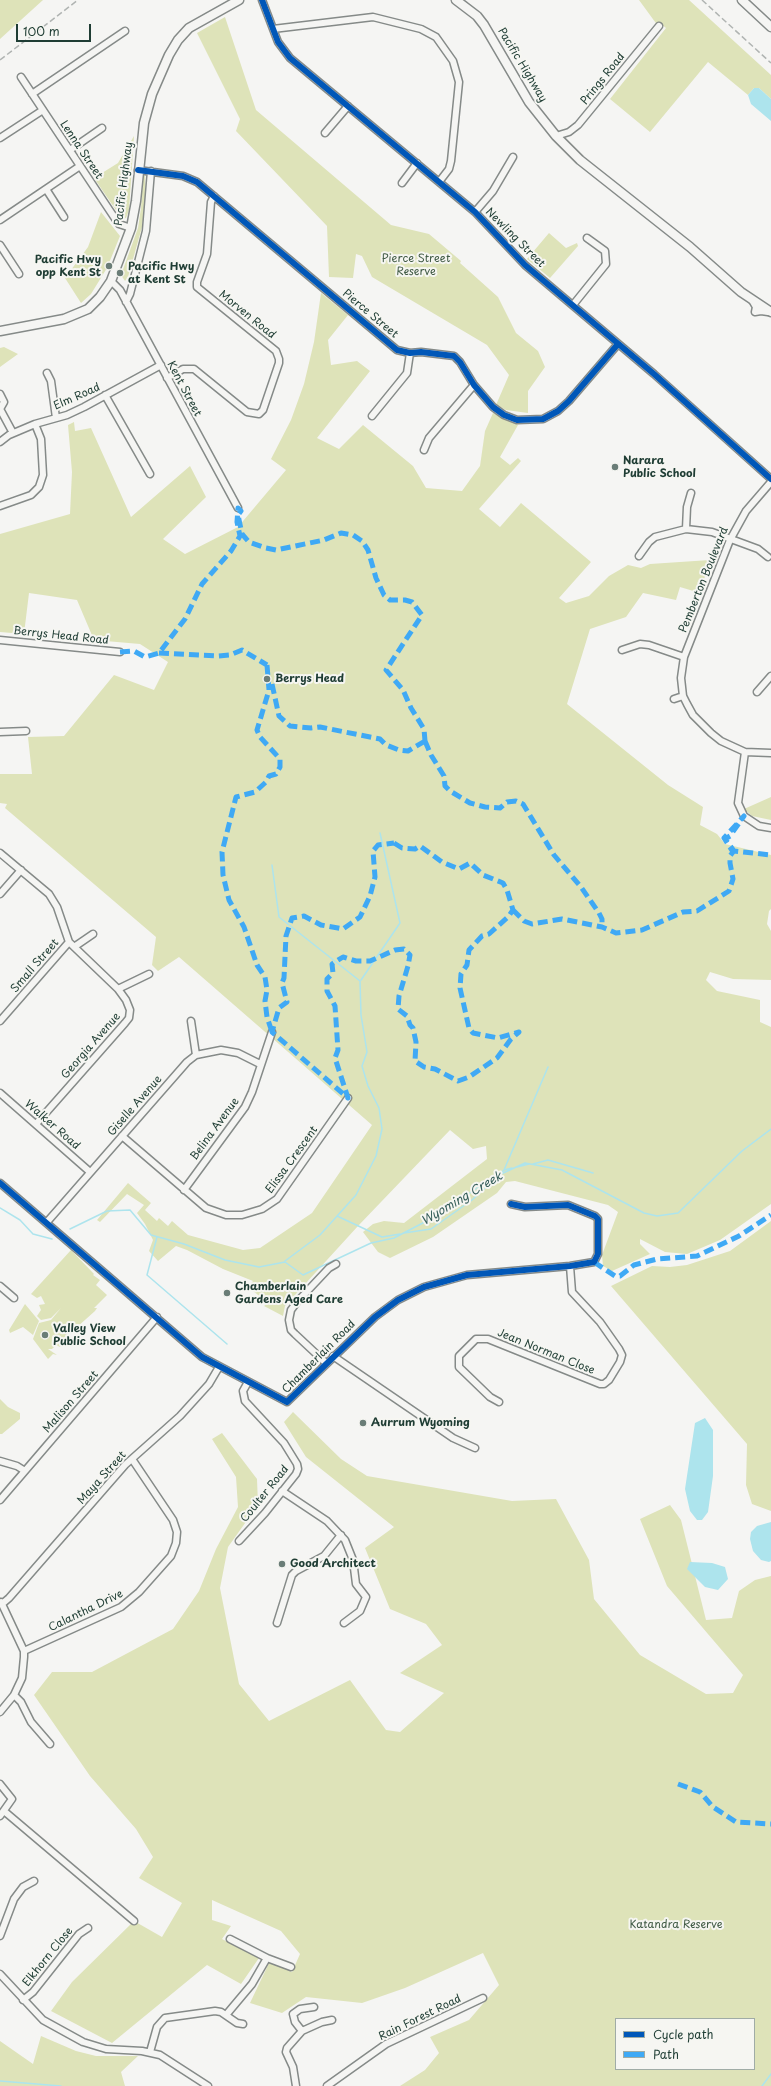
<!DOCTYPE html>
<html>
<head>
<meta charset="utf-8">
<style>
  body { margin:0 }
  #map { position:relative; width:771px; height:2086px; overflow:hidden; background:#f5f5f3; font-family:"Playpen Sans",sans-serif }
  canvas { display:block }
  .legend { position:absolute; left:615px; top:2018px; width:140px; height:52px; box-sizing:border-box; background:#f6f6f2; border:1px solid #a0aca6; margin:0; padding:5px 7px; list-style:none; font-size:12px; color:#1f3d34 }
  .legend li { display:flex; align-items:center; gap:8px; height:20px }
  .legend b { width:20px; border:1px solid #a0aca6 }
  .scale { position:absolute; left:16px; top:24px; width:75px; height:18px; box-sizing:border-box; border:2px solid #1f3d34; border-top:0; padding-left:5px; font-size:12px; line-height:14px; white-space:nowrap; color:#1f3d34; -webkit-text-stroke:3px #f6f6f2; paint-order:stroke }
</style>
</head>
<body>
<div id="map">
<canvas width="771" height="2086"></canvas>
<ul class="legend">
<li><b style="height:5px;background:#0057b8"></b>Cycle path</li>
<li><b style="height:5px;background:#3fa9f5"></b>Path</li>
</ul>
<div class="scale">100 m</div>
</div>
<script>
const context = document.querySelector('canvas').getContext('2d');
context.lineJoin = 'round';
function paint(path, color) { context.fillStyle = color; context.fill(path, 'evenodd'); }
const toPath = rows => new Path2D(rows.map(r => 'M' + r).join(''));
function stroke(path, color, width, dash) { context.strokeStyle = color; context.lineWidth = width; context.lineCap = dash ? 'butt' : 'round'; context.setLineDash(dash || []); context.stroke(path); }
function drawText(font, color, halo, rows, align = 'center') {
  context.font = font + ' "Playpen Sans",sans-serif'; context.lineWidth = 4; context.setLineDash([]); context.textBaseline = 'middle'; context.strokeStyle = halo; context.fillStyle = color; for (const [text, x, y, turn = 0] of rows) {
    context.save(); context.translate(x, y); context.rotate((+turn || 0) * Math.PI / 180); context.textAlign = isNaN(turn) ? turn : align; if (halo) context.strokeText(text, 0, 0); context.fillText(text, 0, 0); context.restore();
  }
}
paint(toPath([
  [0,0,43,0,0,39],
  [639,0,689,0,771,75,771,99,759,88,754,88,748,95,708,62,650,132,610,99,666,28,661,24,658,26],
  [225,17,256,110,391,225,429,234,461,261,460,263,498,297,516,333,538,351,545,367,528,391,528,413,506,410,496,405,509,375,487,345,372,277,362,256,356,254,353,278,329,277,327,226,236,131,240,119,197,33],
  [134,136,129,210,126,218,122,219,94,178,118,163],
  [145,175,146,200,142,227,128,277,125,281,121,275,138,228,141,208,143,177],
  [101,212,120,236,107,268,91,294,81,303,65,278,88,247],
  [549,233,566,248,577,243,578,246,550,278,527,259],
  [321,293,348,315,328,340,331,365,357,361,370,371,317,438,339,449,363,425,413,466,426,488,462,491,480,466,485,431,493,413,518,425,500,457,510,465,518,458,521,461,479,509,500,527,521,503,591,562,559,598,566,603,589,596,609,576,628,565,641,568,650,564,710,560,700,593,680,587,676,600,643,593,626,617,590,629,567,704,668,785,703,807,700,825,717,834,725,844,771,855,771,909,769,911,767,924,771,931,771,980,733,979,710,972,706,980,717,991,760,1000,760,1022,771,1027,771,1204,720,1240,687,1254,665,1252,640,1239,640,1244,650,1254,612,1271,603,1266,602,1255,618,1212,608,1205,515,1181,506,1182,497,1193,433,1237,390,1258,378,1252,363,1232,373,1224,384,1221,404,1223,487,1159,486,1146,473,1149,450,1130,358,1226,285,1306,283,1316,264,1306,268,1303,248,1287,253,1281,223,1269,187,1250,176,1246,158,1261,149,1251,153,1240,145,1224,137,1213,144,1205,127,1194,100,1222,97,1220,128,1183,151,1203,145,1210,157,1221,159,1218,168,1226,172,1221,188,1235,243,1250,260,1248,312,1213,372,1125,179,957,158,971,152,965,156,937,5,808,7,804,0,803,0,774,32,774,28,737,64,736,114,675,154,690,168,662,140,644,94,640,77,600,29,593,24,634,0,632,0,534,70,514,72,472,68,425,74,422,75,431,91,428,131,517,190,466,206,497,163,539,185,554,238,527,286,470,271,459,291,420,304,384,314,342],
  [4,347,18,354,0,367,0,348],
  [771,797,771,820,752,816,744,809],
  [771,1221,771,1511,752,1504,746,1485,747,1444,611,1286,652,1266,670,1267,687,1265,730,1251],
  [71,1250,94,1274,93,1275,100,1280,96,1285,107,1295,94,1308,97,1308,95,1311,76,1328,67,1334,65,1336,67,1338,60,1347,56,1345,52,1349,48,1349,57,1355,53,1354,48,1359,33,1339,39,1323,51,1320,61,1308,51,1318,41,1320,37,1316,41,1310,39,1305,45,1304,41,1296,37,1298,31,1294],
  [25,1304,39,1321,33,1335,23,1327,10,1333,9,1330],
  [0,1399,8,1407,20,1413,20,1419,2,1434,0,1434],
  [293,1412,341,1459,367,1476,512,1501,556,1499,589,1560,594,1599,640,1655,706,1694,733,1693,743,1675,667,1586,640,1519,670,1505,681,1520,706,1620,732,1618,739,1591,755,1580,771,1576,771,2086,400,2086,425,2070,439,2053,430,2037,469,2020,499,1985,483,1953,405,1988,362,2003,306,1997,282,2013,250,2003,270,1961,292,1972,300,1954,281,1931,212,1900,212,1920,231,1926,222,1939,259,1958,241,1984,207,1965,112,2043,51,2011,72,1982,134,1921,162,1937,182,1903,139,1878,153,1857,136,1829,90,1776,34,1695,52,1672,92,1672,173,1629,199,1591,216,1549,238,1507,236,1477,212,1439,222,1433,257,1479,258,1505,228,1547,220,1588,239,1684,269,1721,350,1680,386,1730,400,1732,444,1693,400,1673,442,1645,426,1624,390,1609,365,1548,394,1527,306,1457,284,1422],
  [616,2019,754,2019,754,2069,616,2069],
  [41,2036,76,2051,96,2056,138,2056,121,2072,125,2086,0,2086,0,2041,33,2064]
]), '#dee3b9');
paint(toPath([
  [754,88,759,88,771,99,771,121,751,104,748,95],
  [705,1418,713,1430,713,1476,708,1512,702,1520,697,1520,690,1511,685,1489,695,1423],
  [771,1522,771,1561,769,1562,761,1560,753,1551,750,1539,751,1532,757,1526],
  [690,1562,712,1563,725,1567,728,1579,718,1590,705,1587,687,1569]
]), '#ade4ed');
stroke(toPath([
  [272,865,279,917,360,981],
  [361,980,400,923,380,833],
  [533,1164,548,1160,593,1173],
  [517,1167,529,1164],
  [504,1170,512,1168],
  [500,1174,504,1170,548,1067],
  [0,1208,20,1220,33,1234,52,1239],
  [337,1216,382,1237,400,1234],
  [70,1229,107,1211,130,1210,151,1235,184,1244,225,1260,259,1267,285,1262,303,1275,371,1243,394,1238,442,1213,488,1180,525,1163,562,1170,644,1213,657,1216,678,1213,742,1151,771,1129],
  [404,1233,431,1229,472,1200,496,1178],
  [157,1237,147,1275,227,1344],
  [285,1261,320,1235,356,1195,376,1156,382,1129,379,1108,368,1086,362,1066,367,1052,361,1015,360,981],
  [0,2081,61,2086],
  [762,2086,771,2074]
]), '#ade4ed', 1.5);
const minor = toPath([
  [262,0,278,42,290,58,475,212,525,265,654,374,771,479],
  [273,29,373,17,421,29,436,37,453,61,459,82,451,161,449,169,439,182],
  [21,77,116,220,119,224,131,228],
  [32,94,125,31],
  [325,133,348,106],
  [556,136,569,132,578,125,659,26],
  [0,138,43,110],
  [70,150,102,128],
  [138,170,183,176,197,182,397,350,410,353,421,352,454,356,460,362,474,385,493,407,504,415,517,420,543,419,558,411,569,401,618,344],
  [402,183,417,163],
  [46,189,64,217],
  [475,212,493,191,513,157],
  [0,220,80,166],
  [0,245,19,274],
  [111,281,120,290,238,508],
  [752,300,756,307,755,312,761,311,768,312],
  [126,302,130,294,146,231,151,171],
  [573,305,606,264,605,251,587,238],
  [47,373,51,381,56,418],
  [167,378,183,369,194,369,247,412,259,414,263,410,279,363,279,359,276,351,197,287,197,282,207,254,211,202,214,196],
  [0,394,4,402,0,409],
  [105,395,150,474],
  [0,409,13,433],
  [372,416,407,373,410,353],
  [0,442,9,435,35,424,67,415,84,407,161,365],
  [424,450,429,438,474,385],
  [771,482,746,511,730,540,684,657,681,678,683,696,687,704,693,715,711,733,721,741,745,752,771,753],
  [0,506,31,495,39,487,43,475,41,439,35,424],
  [686,529,687,507,691,493],
  [639,556,649,542,655,537,686,529,712,532,758,549,768,557],
  [0,640,120,652],
  [622,650,640,644,649,645,684,657],
  [757,692,771,676],
  [674,699,683,696],
  [0,732,26,731],
  [745,752,738,803,744,816,759,826,771,828],
  [0,853,49,894,57,907,69,942,118,989,126,1000,130,1010,129,1018,125,1023,36,1124],
  [0,894,21,870],
  [74,947,93,934],
  [118,989,149,974],
  [0,1021,69,942],
  [191,1021,196,1055],
  [0,1093,90,1172],
  [122,1136,206,1208,226,1215,242,1215,262,1209,277,1199,348,1098],
  [0,1183,202,1357,287,1402,375,1317,398,1300,424,1287,467,1275,570,1266,594,1262,598,1254,598,1219,595,1216,568,1205,525,1207,511,1204],
  [184,1190,245,1107,252,1092,272,1032],
  [47,1222,187,1062,196,1055,221,1050,238,1053,260,1064],
  [0,1286,14,1298],
  [333,1356,453,1438,475,1448],
  [326,1363,295,1334,291,1330,289,1320,291,1310,297,1302,329,1268,336,1264],
  [499,1402,490,1397,459,1367,459,1356,476,1339,488,1339,600,1384,604,1384,609,1380,620,1362,622,1355,619,1349,600,1322,572,1292,570,1266],
  [0,1461,17,1466,25,1471],
  [282,1491,327,1521,345,1540,353,1560,356,1584,366,1597,360,1611,344,1623],
  [0,1500,157,1317],
  [239,1541,265,1513,296,1474,298,1469,297,1464,284,1443,245,1401,243,1391,248,1382],
  [2,1604,9,1598,125,1465,180,1416,209,1384,219,1367],
  [277,1623,292,1575,296,1571,324,1556,341,1535],
  [24,1651,121,1607,139,1592,171,1556,176,1543,177,1532,173,1520,132,1459],
  [14,1695,21,1702,31,1722,50,1744],
  [0,1712,14,1695,22,1678,24,1657,24,1651,1,1602],
  [0,1784,12,1799,0,1816],
  [4,1811,134,1921],
  [0,1936,14,1899,23,1887,34,1881],
  [267,1958,291,1967],
  [0,1974,43,2020,83,2042,106,2049,142,2051,160,2055,208,2086],
  [23,2000,33,1992,79,1934,88,1928],
  [226,2015,252,1984,267,1958,230,1939],
  [302,2031,295,2022,293,2014,300,2009,314,2007],
  [150,2052,157,2027,165,2018,215,2011,221,2012,237,2023,243,2024],
  [296,2086,293,2067,286,2052,287,2048,302,2031,322,2022,332,2020],
  [327,2086,386,2044,483,1998]
]);
const major = toPath([
  [456,0,477,16,484,25,529,102,556,136,580,160,690,247,741,292,771,312],
  [742,0,771,27],
  [0,331,64,319,88,309,100,297,111,281,131,228,136,201,144,123,152,94,169,55,178,40,189,28,239,0]
]);
stroke(minor, '#858a88', 9);
stroke(major, '#858a88', 11);
stroke(minor, '#f5f5f3', 6);
stroke(major, '#f5f5f3', 8);
stroke(toPath([
  [702,0,771,63],
  [0,60,78,0]
]), '#b0b4b2', 1.5, [6, 3]);
stroke(toPath([
  [120,652,134,651,145,657,159,653,185,619,202,584,231,551,240,536,237,522,238,508,241,511,238,515,242,534,249,542,266,548,276,550,324,540,341,533,353,535,362,541,368,550,376,578,384,595,390,600,405,600,412,602,422,615,386,670,403,690,411,708,424,729,425,741],
  [159,653,218,656,230,655,242,650,267,665],
  [267,665,269,690,257,730,260,737,280,759,280,767,276,774,269,776,266,782,255,792,236,797,222,852,223,875,229,900,244,927,257,965,265,977,267,990,265,1001,267,1017,272,1032],
  [272,684,279,716,290,726,311,728,320,727,380,739,386,745,399,750,408,751,425,741],
  [425,741,431,755,444,776,445,786,450,791,470,803,485,807,500,808,507,802,516,801,523,804,554,855,581,887,599,913,602,919,602,927],
  [394,843,402,848,415,849,420,846,442,862,459,869,470,863,483,875,503,883,507,890,513,910,508,917,489,934,482,936,469,950,467,965,461,974,460,988,469,1028,473,1033,498,1038,519,1032,511,1039,497,1058,469,1077,458,1081,435,1069,424,1067,415,1061,416,1042,413,1028,410,1025,407,1016,398,1009,399,996,408,966,410,955,404,949,395,950,370,961,356,961,343,957,332,964,333,973,327,979,327,991,335,1006,338,1050,335,1058,348,1098,272,1032,279,1008,287,1002,282,983,284,978,286,936,292,918,304,916,321,925,343,929,360,917,370,896,375,877,373,851,378,845,394,843],
  [513,910,524,921,532,924,562,919,602,927,616,933,642,930,683,912,697,911,729,891,733,879,730,863,730,856,733,852,724,838,744,816,730,836,725,839,734,851,771,855],
  [594,1262,615,1276,620,1276,634,1265,657,1259,697,1256,739,1236,771,1215],
  [678,1784,700,1792,713,1807,736,1822,771,1824]
]), '#3fa9f5', 5, [10, 5]);
stroke(toPath([
  [262,0,278,42,290,58,475,212,525,265,654,374,771,479],
  [138,170,183,176,197,182,397,350,410,353,421,352,454,356,460,362,474,385,493,407,504,415,517,420,543,419,558,411,569,401,618,344],
  [0,1183,202,1357,287,1402,375,1317,398,1300,424,1287,467,1275,570,1266,594,1262,598,1254,598,1219,595,1216,568,1205,525,1207,511,1204]
]), '#0057b8', 6);
for (const [x, y, r, color] of [
  [109,266,4,"#6a7d77"],
  [120,273,4,"#6a7d77"],
  [615,467,4,"#6a7d77"],
  [267,679,4,"#6a7d77"],
  [227,1293,4,"#6a7d77"],
  [45,1335,4,"#6a7d77"],
  [363,1423,4,"#6a7d77"],
  [282,1564,4,"#6a7d77"]
]) { const dot = new Path2D(); dot.arc(x, y, r, 0, 2 * Math.PI); context.fillStyle = color; context.fill(dot); stroke(dot, '#f6f6f2', 1.5); }
drawText('11px', '#1f3d34', '#f6f6f2', [
  ["Pacific Highway",522,65,59],
  ["Prings Road",603,79,-51],
  ["Lenna Street",81,150,56],
  ["Pacific Highway",124,184,-83],
  ["Newling Street",515,238,45],
  ["Pierce Street",370,314,40],
  ["Morven Road",247,315,39],
  ["Kent Street",184,389,62],
  ["Elm Road",77,397,-24],
  ["Pemberton Boulevard",704,580,-68],
  ["Berrys Head Road",61,636,6],
  ["Small Street",35,966,-49],
  ["Georgia Avenue",91,1046,-49],
  ["Giselle Avenue",135,1106,-49],
  ["Walker Road",52,1125,41],
  ["Belina Avenue",215,1129,-54],
  ["Elissa Crescent",292,1160,-54],
  ["Jean Norman Close",546,1352,22],
  ["Chamberlain Road",319,1357,-45],
  ["Malison Street",71,1402,-49],
  ["Maya Street",102,1478,-48],
  ["Coulter Road",265,1494,-51],
  ["Calantha Drive",86,1611,-26],
  ["Elkhorn Close",48,1957,-51],
  ["Rain Forest Road",420,2018,-26]
]);
drawText('11px', '#415b45', '#f6f6f2', [
  ["Pierce Street",416,259],
  ["Reserve",416,272],
  ["Katandra Reserve",676,1925]
]);
drawText('bold 11px', '#1f3d34', '#f6f6f2', [
  ["Pacific Hwy",101,260,"right"],
  ["opp Kent St",101,273,"right"],
  ["Pacific Hwy",128,267],
  ["at Kent St",128,280],
  ["Narara",623,461],
  ["Public School",623,474],
  ["Berrys Head",275,679],
  ["Chamberlain",235,1287],
  ["Gardens Aged Care",235,1300],
  ["Valley View",53,1329],
  ["Public School",53,1342],
  ["Aurrum Wyoming",371,1423],
  ["Good Architect",290,1564]
], 'left');
drawText('italic 12px', '#355d59', '#f6f6f2', [
  ["Wyoming Creek",462,1199,-31]
]);
</script>
</body>
</html>
